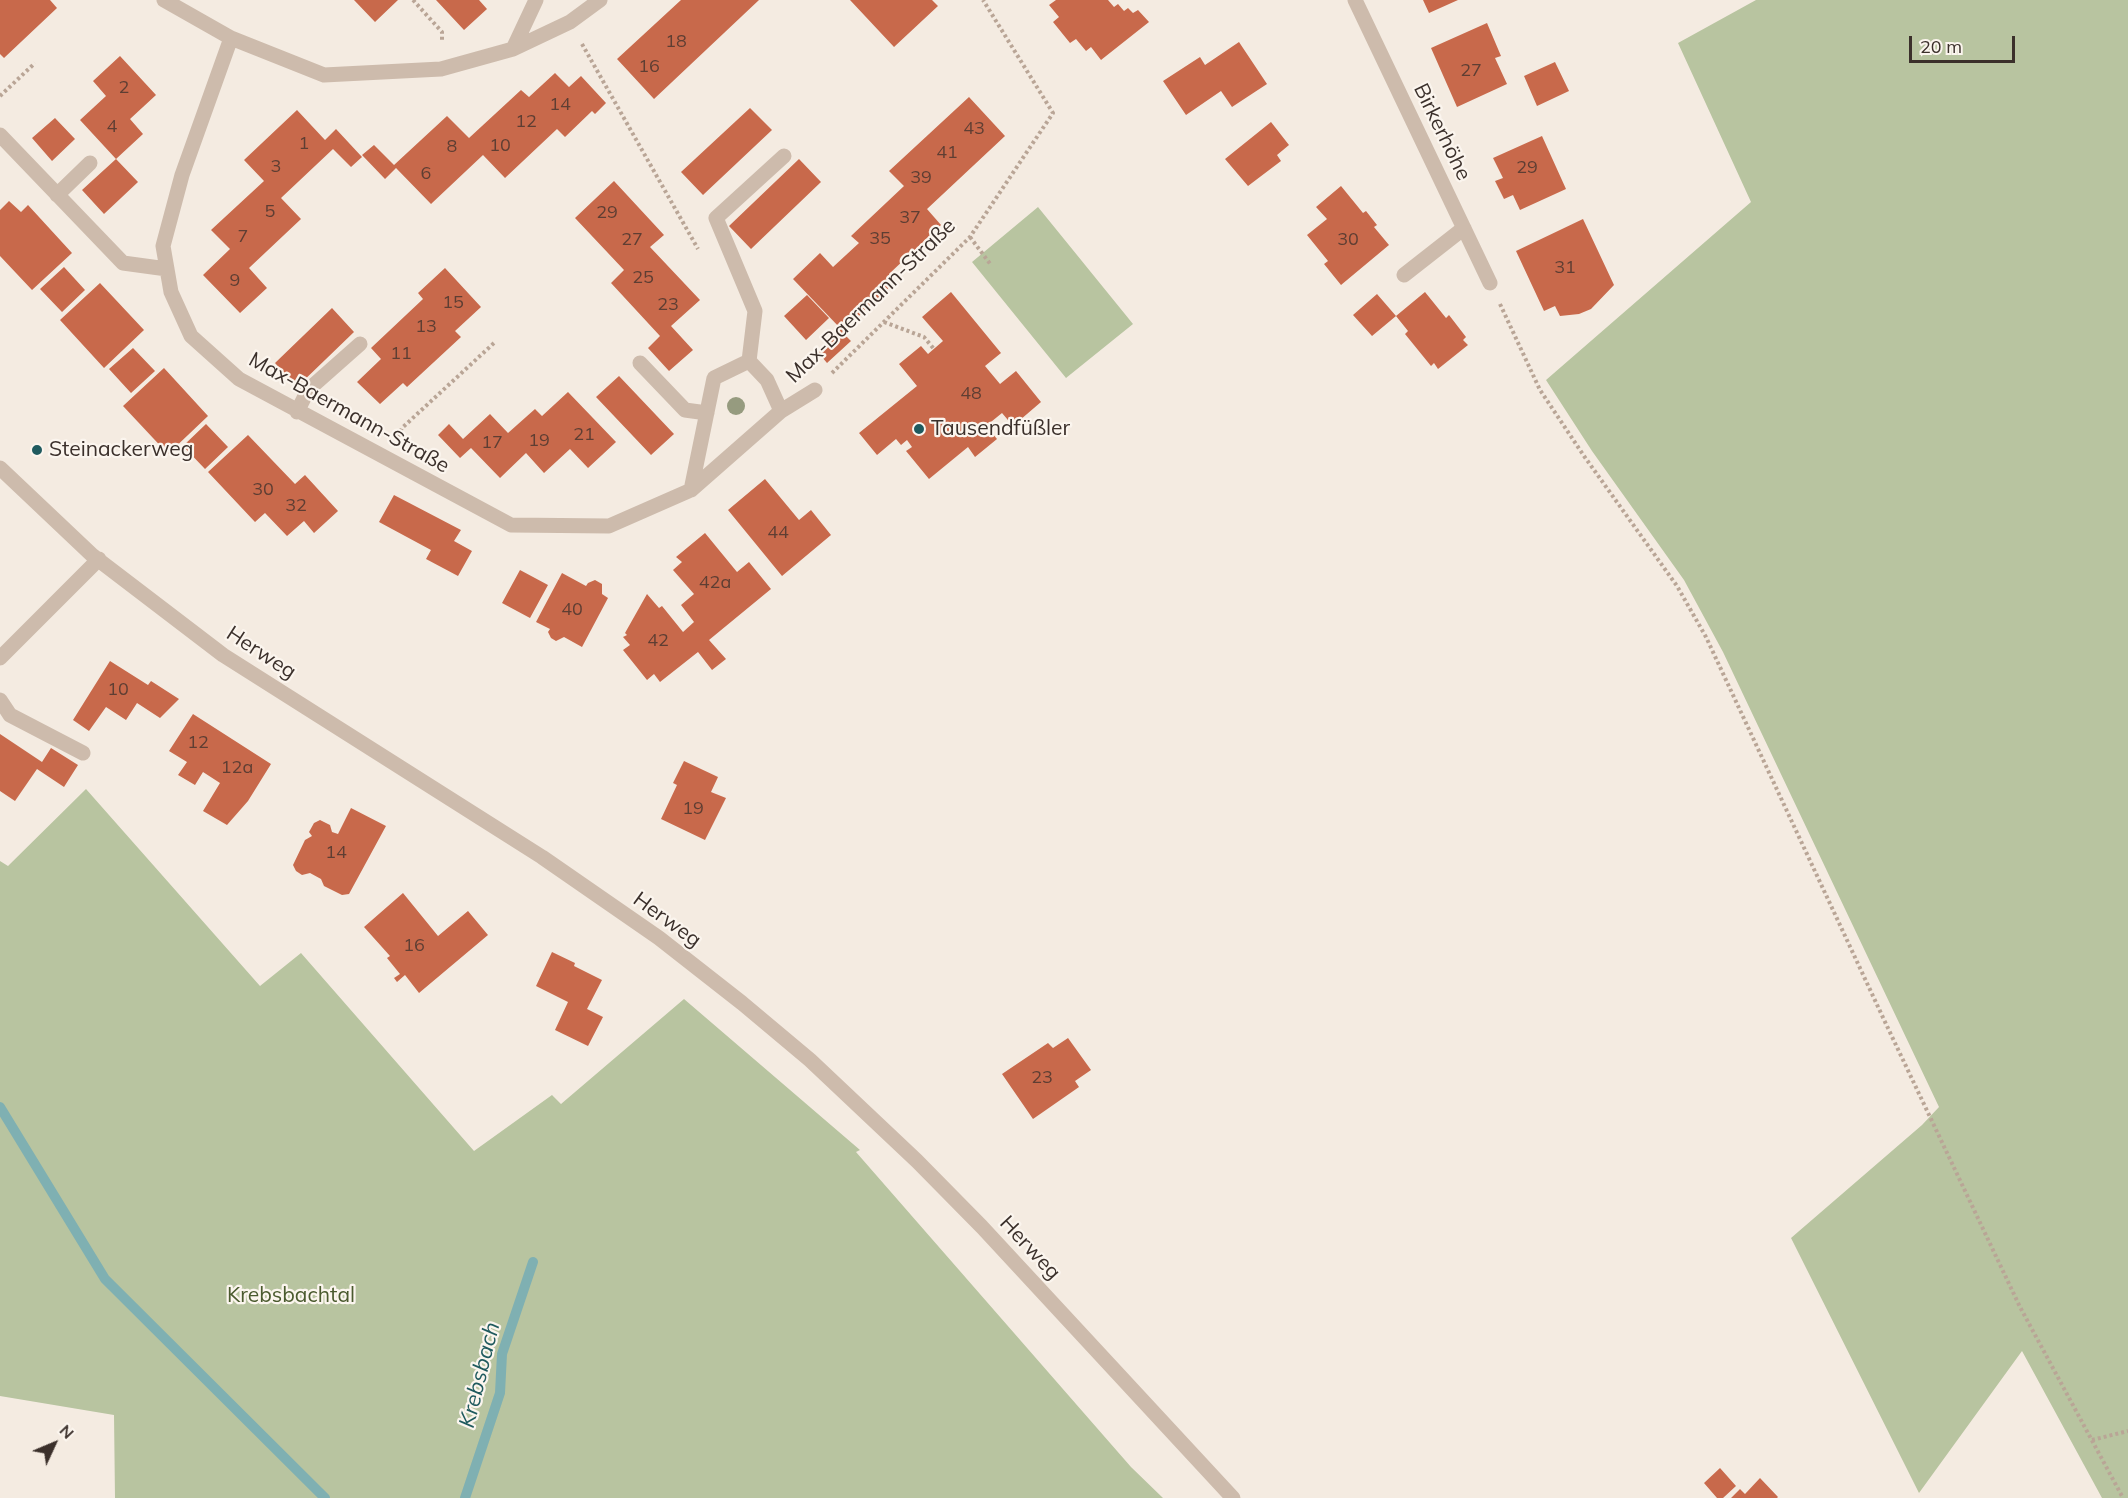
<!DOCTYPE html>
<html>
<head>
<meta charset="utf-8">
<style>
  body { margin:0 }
  #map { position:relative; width:2128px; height:1498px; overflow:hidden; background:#f4ebe1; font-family:Mulish,sans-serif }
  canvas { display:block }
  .north { position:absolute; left:24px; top:1414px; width:60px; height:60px; -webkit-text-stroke:4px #fbf5ee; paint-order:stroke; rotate:46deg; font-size:16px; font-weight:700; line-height:24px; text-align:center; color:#3b302b }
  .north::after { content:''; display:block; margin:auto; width:21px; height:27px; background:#3b302b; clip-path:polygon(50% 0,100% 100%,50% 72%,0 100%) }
  .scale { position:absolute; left:1909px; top:36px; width:106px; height:27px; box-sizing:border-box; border:3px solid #3b302b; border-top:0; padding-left:8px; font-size:18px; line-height:21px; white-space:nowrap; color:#3b302b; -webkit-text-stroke:4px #fbf5ee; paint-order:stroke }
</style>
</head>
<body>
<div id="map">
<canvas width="2128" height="1498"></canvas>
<div class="north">N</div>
<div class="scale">20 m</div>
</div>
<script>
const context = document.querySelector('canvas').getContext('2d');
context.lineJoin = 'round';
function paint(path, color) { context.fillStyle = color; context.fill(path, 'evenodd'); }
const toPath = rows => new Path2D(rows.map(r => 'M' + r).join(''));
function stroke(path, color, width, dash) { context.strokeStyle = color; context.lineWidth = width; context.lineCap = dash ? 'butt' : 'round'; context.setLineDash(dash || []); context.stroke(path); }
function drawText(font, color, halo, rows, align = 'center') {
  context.font = font + ' Mulish,sans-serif'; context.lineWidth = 4.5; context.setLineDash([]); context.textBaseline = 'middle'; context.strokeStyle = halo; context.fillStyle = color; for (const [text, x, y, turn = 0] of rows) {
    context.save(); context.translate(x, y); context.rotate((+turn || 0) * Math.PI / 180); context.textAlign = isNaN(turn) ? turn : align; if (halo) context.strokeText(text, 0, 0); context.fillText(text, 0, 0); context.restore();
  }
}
paint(toPath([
  [1756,0,2128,0,2128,1498,2102,1498,2022,1351,1919,1493,1791,1238,1922,1125,1939,1107,1723,652,1684,580,1592,451,1546,380,1751,202,1678,43],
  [1038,207,1133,324,1066,378,972,262],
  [86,789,260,986,301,953,474,1151,552,1095,561,1104,684,999,860,1150,856,1152,1131,1467,1163,1498,115,1498,114,1415,0,1396,0,861,8,866]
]), '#b8c4a0');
stroke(toPath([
  [0,1107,105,1279,325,1498],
  [465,1498,500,1393,502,1354,533,1262]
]), '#7fb0b2', 10);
paint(toPath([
  [0,0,50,0,57,8,4,58,0,54],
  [354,0,398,0,375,22],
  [436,0,479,0,487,9,464,30],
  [681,0,759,0,654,99,617,59],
  [850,0,932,0,938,6,894,47],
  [1056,0,1108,0,1114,7,1118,4,1124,11,1128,8,1133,13,1138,10,1149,22,1101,60,1091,47,1086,51,1076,39,1070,43,1053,22,1059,17,1049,5],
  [1423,0,1458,0,1429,13],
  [1487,23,1501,56,1495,58,1507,84,1457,107,1431,48],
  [1239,42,1267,84,1232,107,1221,91,1186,115,1163,81,1200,57,1205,65],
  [120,56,156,95,130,119,143,134,116,159,80,120,106,96,93,81],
  [1555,62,1569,91,1537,106,1524,76],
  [555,73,569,87,581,76,606,103,595,114,592,111,565,137,557,129,505,178,483,155,431,204,396,168,385,179,362,155,374,145,394,165,447,116,469,138,521,90,529,97],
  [969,97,1005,136,927,209,941,225,889,274,896,281,842,332,851,341,827,363,817,351,841,329,793,279,820,253,833,267,859,243,851,236,904,186,889,171],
  [750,108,772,130,703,195,681,172],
  [297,110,325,140,336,129,362,157,351,167,333,149,281,198,301,219,249,268,267,288,240,313,203,275,230,249,211,230,264,181,244,160],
  [55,118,75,139,52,161,32,138],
  [1271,122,1289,145,1277,155,1281,161,1248,186,1225,159],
  [1542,136,1566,189,1520,210,1513,195,1504,199,1495,181,1503,178,1493,158],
  [116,159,138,182,104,214,82,190],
  [799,159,821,182,751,249,729,226],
  [614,181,664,235,650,247,700,300,671,326,693,350,669,371,648,348,660,336,611,283,624,270,575,218],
  [1341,186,1363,213,1366,211,1377,225,1374,227,1389,245,1341,285,1324,264,1328,261,1307,235,1327,219,1316,207],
  [9,201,21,212,28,205,72,253,32,290,0,256,0,210],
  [1583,219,1614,285,1591,309,1579,314,1560,316,1555,306,1544,311,1516,251],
  [64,267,85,290,62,312,40,289],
  [445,268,481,307,455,331,461,337,407,387,403,383,380,404,357,382,381,359,371,348,423,299,418,293],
  [100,283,144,330,104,368,60,320],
  [951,292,1001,353,985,366,1000,384,1016,371,1041,402,1013,426,1002,413,986,426,997,439,975,457,968,447,929,479,906,451,912,447,907,440,901,445,896,439,877,455,859,433,917,386,899,364,921,346,928,354,943,341,922,317],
  [1425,292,1446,318,1449,315,1466,337,1463,340,1468,345,1438,369,1434,363,1431,366,1405,334,1408,331,1396,316,1372,336,1353,315,1377,294,1396,316],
  [807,295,829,318,806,340,784,316],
  [332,308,354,332,297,387,275,363],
  [133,348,155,371,131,393,109,369],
  [164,368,208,416,168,454,123,406],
  [619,376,674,434,651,455,596,397],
  [568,392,616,442,588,468,570,449,544,473,526,453,500,478,471,448,460,458,438,435,449,424,463,439,490,414,508,433,535,409,542,416],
  [206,424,228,447,205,469,183,446],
  [248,435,295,484,305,475,338,511,314,533,304,521,287,536,265,513,255,522,208,472],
  [765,479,799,520,811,510,831,535,782,576,728,510],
  [394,495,461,530,454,541,472,551,458,576,426,559,431,550,379,522],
  [705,533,737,572,749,562,771,589,709,640,726,659,712,670,698,652,660,682,654,674,647,680,623,650,630,645,623,637,627,635,625,633,647,594,659,608,662,606,683,632,694,622,681,605,694,594,673,570,682,562,676,557],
  [520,570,548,585,530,618,502,603],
  [562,573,586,586,588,583,595,580,602,584,602,594,608,598,582,647,564,637,556,641,551,638,548,632,550,629,536,622],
  [110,661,148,685,151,681,179,699,160,718,137,703,126,720,106,707,89,731,73,720],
  [193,714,271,764,248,801,227,825,203,811,220,783,203,772,195,785,178,775,187,762,169,751],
  [0,734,42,762,51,748,78,765,64,787,37,769,15,801,0,791],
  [684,761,718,777,711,792,726,798,705,840,661,819,677,785,673,783],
  [351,808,386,826,349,894,342,895,324,886,321,879,310,873,302,875,296,871,293,865,305,840,312,836,309,832,314,823,320,820,330,825,332,832,338,834],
  [403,893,438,936,468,911,488,935,419,993,405,975,397,982,394,978,400,974,387,958,390,956,364,927],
  [552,952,575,963,574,966,602,980,587,1009,603,1017,588,1046,555,1030,568,1002,536,986],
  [1068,1038,1091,1070,1075,1081,1079,1087,1033,1119,1002,1074,1048,1043,1053,1048],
  [1720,1468,1736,1486,1723,1498,1717,1498,1704,1483],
  [1760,1478,1778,1497,1777,1498,1731,1498,1740,1489,1745,1494]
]), '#c8694b');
stroke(toPath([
  [413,0,442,32,442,42],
  [582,44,698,249],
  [0,96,35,63],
  [970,237,991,265],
  [1500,304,1540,390,1584,456,1677,586,1706,637,1886,1024,2020,1307,2123,1498],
  [884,322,924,337,934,349],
  [832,373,970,237,1053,113,983,0],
  [398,437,402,428,494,343],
  [2092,1440,2128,1431]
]), '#b9a596', 4, [3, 3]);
stroke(toPath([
  [164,0,231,38,324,75,441,69,513,49,570,22,600,0],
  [1355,0,1490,283],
  [231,38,182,175,163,246,171,292,191,336,239,379,511,525,609,526,691,490,781,411,767,380,749,361],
  [513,49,536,0],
  [0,135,123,263,167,269],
  [57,195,90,163],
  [1404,275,1464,228],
  [749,361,755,311,716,218,784,156],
  [640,363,685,410,707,413],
  [781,411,815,390],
  [297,412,308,390,360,344],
  [0,468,92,555,223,655,542,857,659,938,742,1003,810,1060,917,1161,982,1227,1233,1498],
  [691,490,714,378,749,361],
  [0,658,99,559],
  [0,700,10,715,83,753]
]), '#cdbbac', 15);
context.fillStyle = '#969b7f';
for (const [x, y] of [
  [736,406]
]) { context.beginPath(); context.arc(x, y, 9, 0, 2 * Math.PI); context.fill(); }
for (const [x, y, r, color] of [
  [919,429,6,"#1f5a5e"],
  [37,450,6,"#1f5a5e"]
]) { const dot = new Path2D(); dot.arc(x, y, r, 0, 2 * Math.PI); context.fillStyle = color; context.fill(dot); stroke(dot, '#fbf5ee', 2); }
drawText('18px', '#5e3e33', null, [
  ["18",676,42],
  ["16",649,67],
  ["27",1471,71],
  ["2",124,88],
  ["14",560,105],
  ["12",526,122],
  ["4",112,127],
  ["43",974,129],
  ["1",304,144],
  ["10",500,146],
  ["8",452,147],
  ["41",947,153],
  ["3",276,167],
  ["29",1527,168],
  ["6",426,174],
  ["39",921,178],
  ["5",270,212],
  ["29",607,213],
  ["37",910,218],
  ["7",243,237],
  ["35",880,239],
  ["27",632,240],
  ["30",1348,240],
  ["31",1565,268],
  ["25",643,278],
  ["9",235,281],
  ["15",453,303],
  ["23",668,305],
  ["13",426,327],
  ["11",401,354],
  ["48",971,394],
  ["21",584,435],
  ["19",539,441],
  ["17",492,443],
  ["30",263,490],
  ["32",296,506],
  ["44",778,533],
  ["42a",715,583],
  ["40",572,610],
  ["42",658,641],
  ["10",118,690],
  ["12",198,743],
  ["12a",237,768],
  ["19",693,809],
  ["14",336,853],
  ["16",414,946],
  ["23",1042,1078]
]);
drawText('21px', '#3b302b', '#fbf5ee', [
  ["Birkerhöhe",1442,132,64],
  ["Max-Baermann-Straße",871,301,-44],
  ["Max-Baermann-Straße",349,413,29],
  ["Herweg",261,653,33],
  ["Herweg",667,920,36],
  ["Herweg",1030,1248,47]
]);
drawText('21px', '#3b302b', '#fbf5ee', [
  ["Tausendfüßler",931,429],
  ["Steinackerweg",49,450]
], 'left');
drawText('21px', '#4a5a2e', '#fbf5ee', [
  ["Krebsbachtal",291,1296]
]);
drawText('italic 22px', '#1f5a5e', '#fbf5ee', [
  ["Krebsbach",480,1375,-76]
]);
</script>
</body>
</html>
